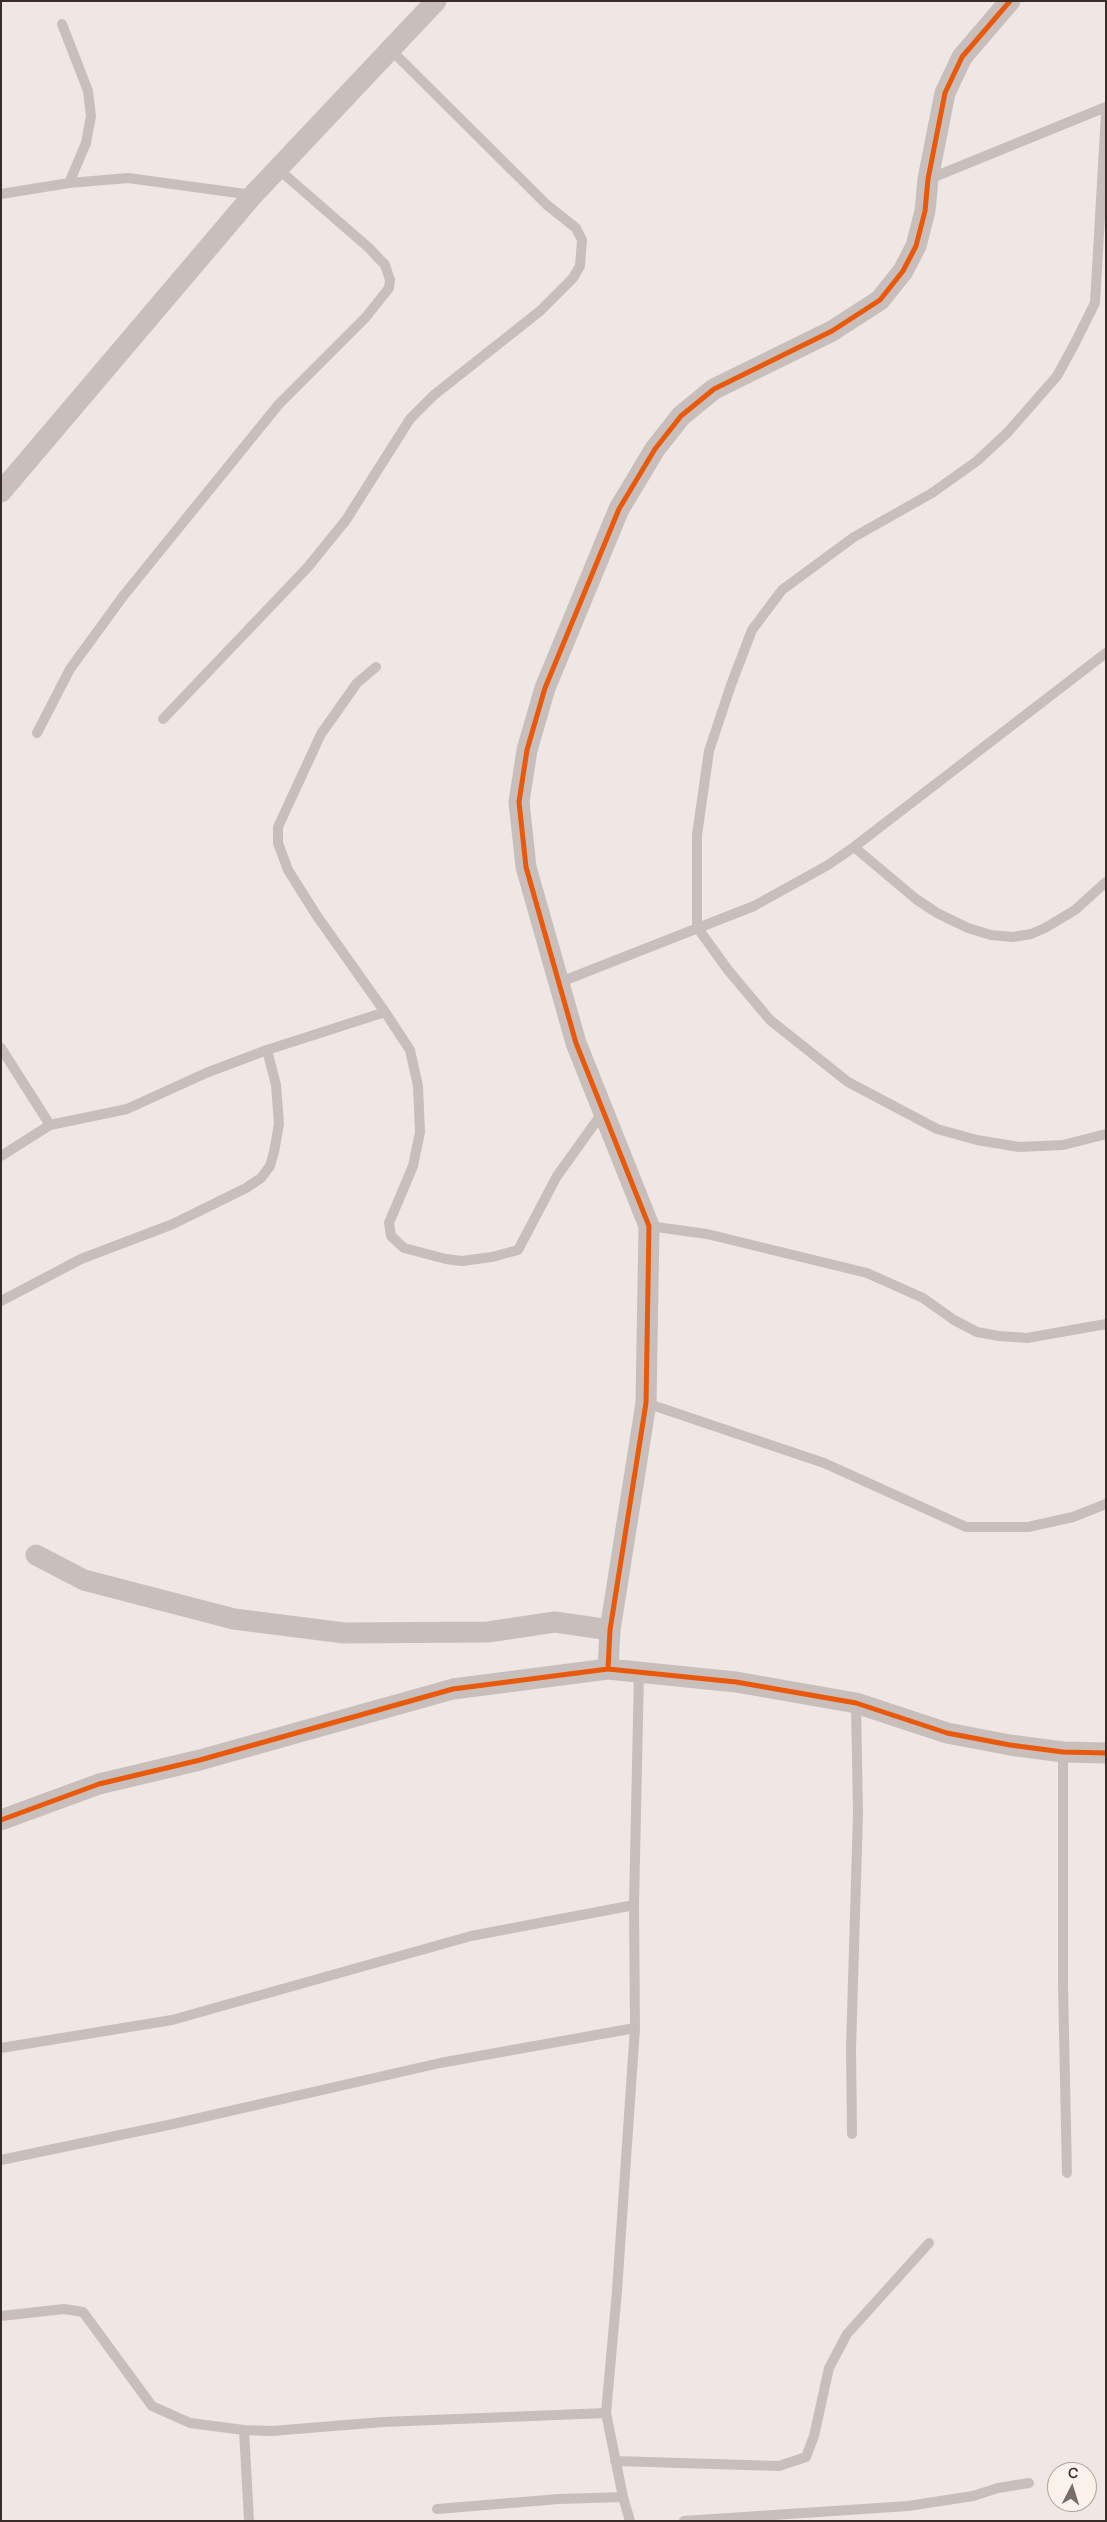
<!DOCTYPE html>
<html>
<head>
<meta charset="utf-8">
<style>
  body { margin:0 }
  #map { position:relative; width:1107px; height:2522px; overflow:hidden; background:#efe7e3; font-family:Manrope,sans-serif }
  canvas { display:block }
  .frame { position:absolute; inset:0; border:2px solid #3a2c29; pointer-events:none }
  .north { position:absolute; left:1047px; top:2462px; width:50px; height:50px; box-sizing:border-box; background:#fbf1eb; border:1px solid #aea29d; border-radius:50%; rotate:5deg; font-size:14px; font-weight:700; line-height:20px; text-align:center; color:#3a2c29 }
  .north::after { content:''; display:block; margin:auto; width:18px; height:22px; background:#796d6a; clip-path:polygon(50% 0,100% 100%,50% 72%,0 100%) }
</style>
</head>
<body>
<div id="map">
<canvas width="1107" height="2522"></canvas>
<div class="frame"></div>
<div class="north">С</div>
</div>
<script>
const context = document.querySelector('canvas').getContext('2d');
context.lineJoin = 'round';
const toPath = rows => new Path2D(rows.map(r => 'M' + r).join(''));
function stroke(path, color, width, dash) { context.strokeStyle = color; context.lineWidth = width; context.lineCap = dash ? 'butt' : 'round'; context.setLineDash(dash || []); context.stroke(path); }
stroke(toPath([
  [62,24,88,91,91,116,86,143,69,183],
  [1106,113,1095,303,1074,345,1057,376,1008,432,977,461,932,493,854,537,782,590,752,630,731,685,709,751,697,835,697,927,728,970,770,1020,848,1082,937,1129,977,1140,1019,1147,1063,1145,1106,1134],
  [929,179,1106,107],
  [1,194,69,183,128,178,253,195],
  [376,667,357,683,321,734,278,827,278,843,288,870,317,916,385,1012],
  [163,719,308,567,346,520,410,419,434,395,540,311,573,278,580,266,582,240,576,228,547,205,391,50],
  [37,733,70,669,124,595,279,404,366,317,389,288,390,280,385,265,369,248,277,168],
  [854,847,916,899,937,913,968,928,991,935,1013,937,1031,934,1045,928,1075,910,1106,882],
  [558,983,754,906,828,865,854,847,1106,653],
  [1,1048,50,1125,127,1109,206,1073,267,1050],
  [1,1156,50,1125],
  [649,1226,707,1234,867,1273,923,1298,954,1320,977,1332,999,1336,1027,1338,1106,1324],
  [1,1301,81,1259,173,1224,246,1188,261,1178,270,1166,274,1152,279,1124,276,1085,267,1050,385,1012,410,1050,418,1086,420,1132,413,1166,389,1223,391,1236,404,1248,446,1259,462,1261,492,1257,518,1250,557,1176,603,1112],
  [646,1403,824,1463,966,1527,1028,1527,1073,1517,1106,1504],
  [1063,1752,1063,1986,1067,2173],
  [1,2048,172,2020,471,1936,634,1905],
  [852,2134,851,2048,858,1814,856,1703],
  [1,2160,173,2124,440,2063,635,2028],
  [1,2316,64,2309,83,2312,152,2406,190,2423,244,2430,272,2431,383,2422,606,2413],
  [244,2430,249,2521],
  [615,2461,779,2466,806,2457,814,2436,829,2368,847,2334,929,2243],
  [437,2509,559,2499,623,2497],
  [630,2521,623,2497,606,2413,617,2291,635,2028,634,1905,639,1672],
  [684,2521,908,2506,973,2496,998,2488,1029,2483]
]), '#c8bfbc', 10);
stroke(toPath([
  [1,492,253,195,436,1],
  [36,1555,84,1580,234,1619,344,1633,488,1632,555,1622,610,1630],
  [608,1669,610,1630,646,1403,649,1226,576,1043,526,867,519,802,527,750,545,688,619,509,655,449,681,416,714,389,832,331,880,300,903,271,916,246,925,211,928,179,945,93,962,57,1010,1],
  [1,1820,99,1784,200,1760,453,1689,608,1669,736,1682,856,1703,947,1733,1010,1745,1063,1752,1106,1753]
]), '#c8bfbc', 21);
stroke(toPath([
  [608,1669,610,1630,646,1403,649,1226,576,1043,526,867,519,802,527,750,545,688,619,509,655,449,681,416,714,389,832,331,880,300,903,271,916,246,925,211,928,179,945,93,962,57,1010,1],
  [1,1820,99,1784,200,1760,453,1689,608,1669,736,1682,856,1703,947,1733,1010,1745,1063,1752,1106,1753]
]), '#e8590c', 5);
</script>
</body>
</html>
